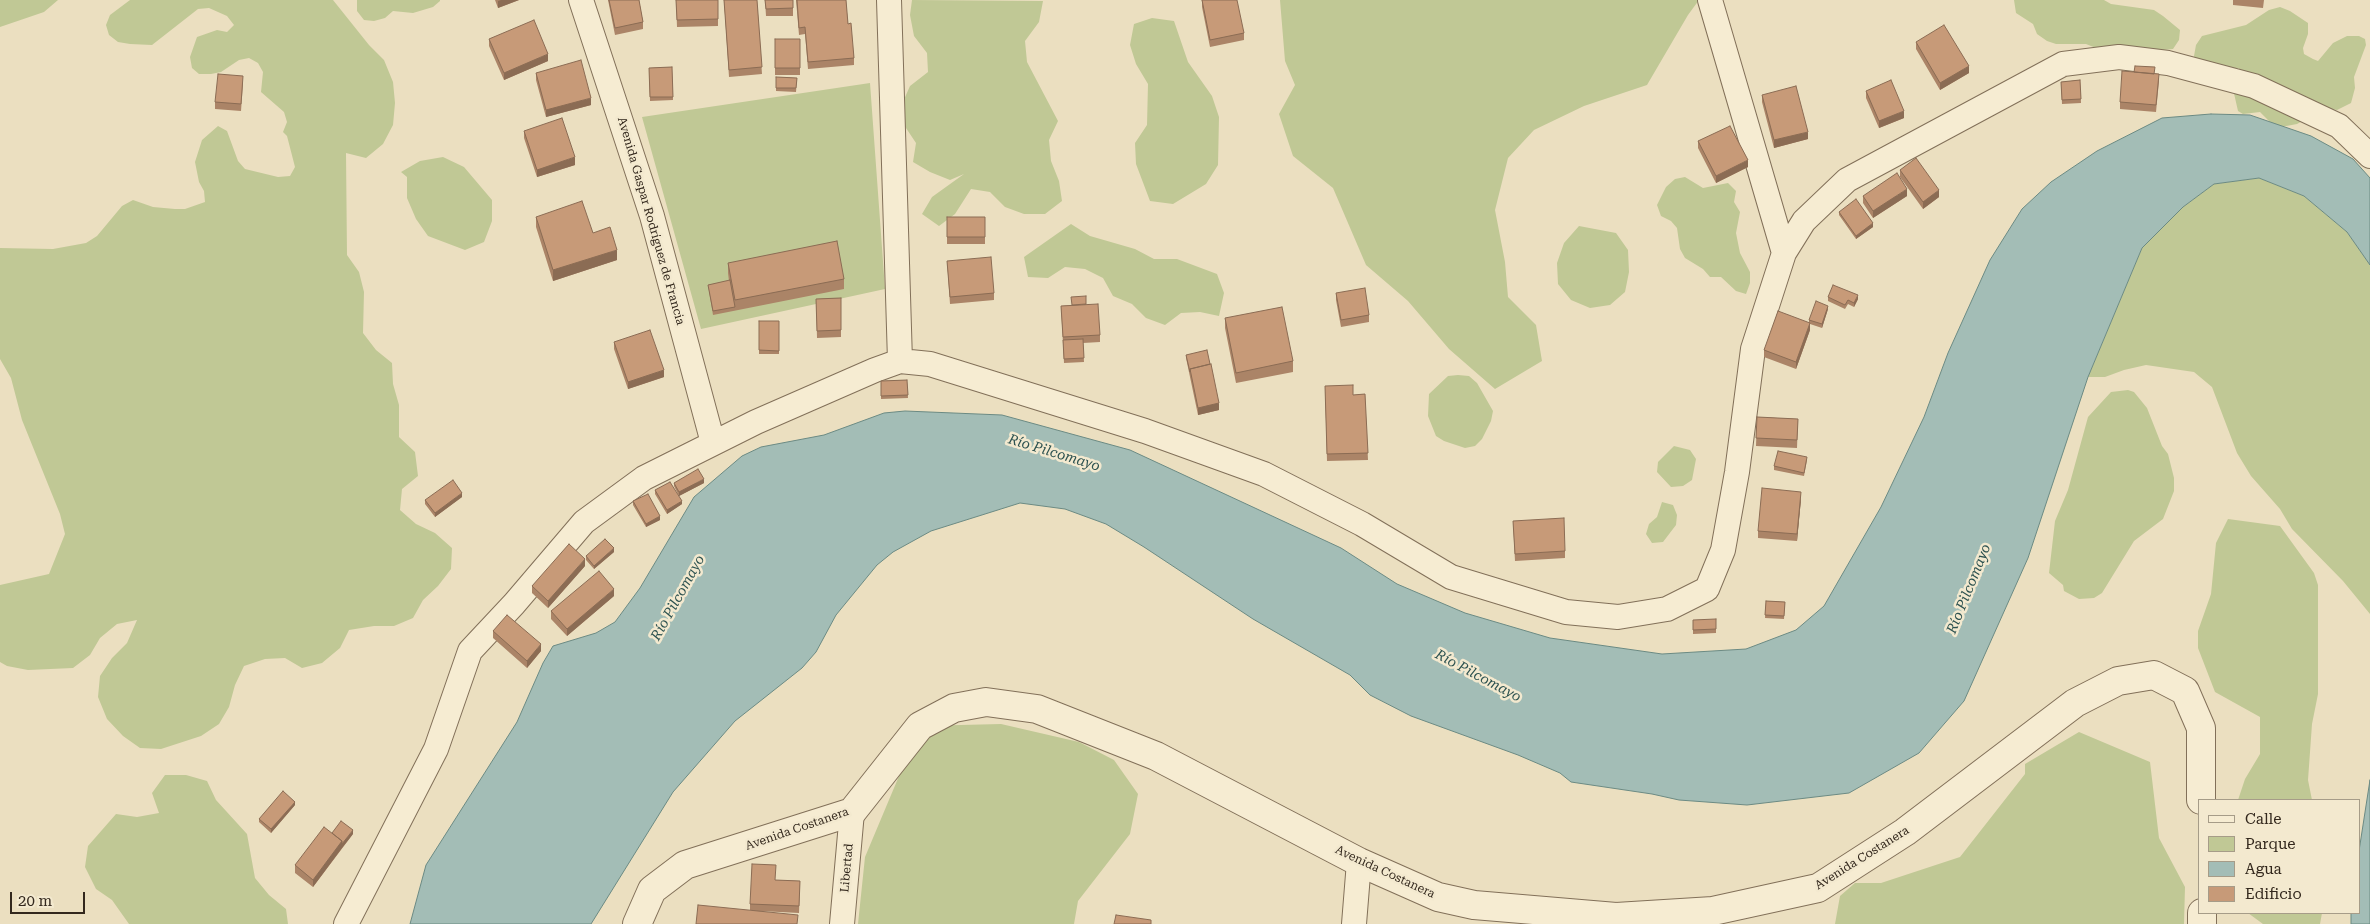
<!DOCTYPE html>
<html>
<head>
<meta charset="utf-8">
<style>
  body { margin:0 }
  #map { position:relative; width:2370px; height:924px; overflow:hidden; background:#ebdfc0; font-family:"Roboto Serif",serif }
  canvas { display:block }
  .legend { position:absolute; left:2198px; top:799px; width:162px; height:115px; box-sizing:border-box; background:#f3e9cf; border:1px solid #a69c88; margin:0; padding:6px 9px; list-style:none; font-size:15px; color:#33281d }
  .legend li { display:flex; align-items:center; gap:10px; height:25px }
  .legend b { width:25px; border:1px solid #a69c88 }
  .scale { position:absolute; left:10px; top:892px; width:75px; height:22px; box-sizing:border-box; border:2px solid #33281d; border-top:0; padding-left:6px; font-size:15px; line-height:18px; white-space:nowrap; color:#33281d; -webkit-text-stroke:4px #f3e9cf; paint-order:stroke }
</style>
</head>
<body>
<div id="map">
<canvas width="2370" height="924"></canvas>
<ul class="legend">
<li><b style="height:6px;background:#f6ecd2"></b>Calle</li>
<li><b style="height:14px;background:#c0c895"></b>Parque</li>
<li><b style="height:14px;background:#a3bdb6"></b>Agua</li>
<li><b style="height:14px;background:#c79a78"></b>Edificio</li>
</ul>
<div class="scale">20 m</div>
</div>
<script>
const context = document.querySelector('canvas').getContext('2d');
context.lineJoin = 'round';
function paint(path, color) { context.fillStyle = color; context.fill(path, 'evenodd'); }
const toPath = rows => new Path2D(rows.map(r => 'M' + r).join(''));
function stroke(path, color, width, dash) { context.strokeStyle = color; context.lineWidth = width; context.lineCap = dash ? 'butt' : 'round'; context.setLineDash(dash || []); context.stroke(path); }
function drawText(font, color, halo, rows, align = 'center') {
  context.font = font + ' "Roboto Serif",serif'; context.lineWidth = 5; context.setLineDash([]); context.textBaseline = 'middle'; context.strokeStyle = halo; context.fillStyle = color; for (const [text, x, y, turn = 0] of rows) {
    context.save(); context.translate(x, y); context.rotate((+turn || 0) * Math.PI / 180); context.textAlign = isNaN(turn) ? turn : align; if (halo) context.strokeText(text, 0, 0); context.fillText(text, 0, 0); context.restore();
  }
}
paint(toPath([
  [0,0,58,0,44,12,0,27],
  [130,0,333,0,369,45,384,60,393,82,395,103,393,125,383,144,366,158,346,153,347,255,359,272,364,292,363,333,376,350,392,363,393,384,399,405,399,437,415,452,418,476,402,489,400,510,416,524,435,533,452,548,451,569,438,586,423,600,413,618,394,626,374,626,349,630,340,648,322,663,302,668,285,658,265,659,244,666,235,685,229,707,219,724,201,736,161,749,140,748,123,736,107,719,98,697,100,676,112,658,127,643,137,620,117,624,100,638,90,655,73,668,28,670,7,666,0,662,0,585,49,574,65,534,60,514,22,420,11,378,0,359,0,248,53,249,86,243,97,236,122,206,133,200,153,207,175,209,185,209,205,202,204,191,199,182,195,162,202,140,218,126,227,131,238,161,245,169,278,177,290,176,295,167,287,136,283,132,287,122,284,112,261,92,263,72,258,63,249,58,239,60,221,72,211,74,199,74,192,68,190,57,197,37,217,30,227,32,234,25,227,16,209,8,198,9,152,45,130,44,118,42,109,35,106,25,110,15],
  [357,0,440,0,440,1,433,7,413,13,393,11,385,18,374,21,364,20,357,11],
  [912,0,1043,1,1039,22,1025,41,1027,62,1058,121,1049,140,1051,161,1059,181,1062,201,1045,214,1024,214,1005,207,990,192,971,189,955,214,939,226,922,214,932,197,964,174,950,180,930,172,913,162,916,143,904,125,902,104,910,86,928,72,927,53,914,36,910,15],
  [1280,0,1699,0,1688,15,1647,85,1584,106,1534,130,1508,158,1495,210,1505,262,1508,297,1536,325,1542,361,1495,389,1449,349,1408,301,1366,265,1333,188,1293,156,1279,114,1295,85,1285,61],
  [2014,0,2104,0,2111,4,2154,10,2163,16,2180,30,2179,40,2173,49,2151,51,2106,52,2086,44,2056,44,2047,41,2037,34,2033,24,2016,13],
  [2280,7,2290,11,2308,23,2308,34,2303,48,2304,54,2313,59,2318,61,2333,43,2347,36,2359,36,2365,39,2366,45,2354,77,2355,88,2351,103,2337,110,2326,108,2297,124,2281,127,2275,127,2260,112,2243,114,2238,111,2233,89,2239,68,2227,69,2195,61,2194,56,2196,45,2202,36,2246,25,2269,10],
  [1152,18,1174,21,1188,62,1212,96,1219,117,1218,165,1206,184,1173,204,1150,201,1136,164,1135,143,1147,125,1148,84,1136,64,1130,45,1134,24],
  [870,83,885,289,701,329,642,117],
  [443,157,464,167,492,200,492,221,484,242,465,250,428,236,416,219,407,198,407,177,401,172,420,161],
  [1685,177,1703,188,1728,183,1736,191,1734,202,1740,212,1736,233,1740,253,1750,272,1750,283,1746,294,1736,291,1721,277,1710,277,1703,269,1685,258,1680,249,1677,228,1671,221,1661,216,1657,205,1666,187,1675,179],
  [2259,178,2304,196,2347,232,2370,265,2370,614,2343,581,2292,529,2280,509,2251,476,2237,453,2212,387,2194,372,2146,365,2124,370,2105,377,2088,377,2142,248,2183,207,2214,184],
  [1071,224,1090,236,1135,249,1154,259,1177,259,1217,274,1224,293,1219,316,1200,312,1181,313,1165,325,1146,318,1132,304,1113,296,1103,278,1085,269,1065,267,1048,278,1028,277,1024,257],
  [1579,226,1616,233,1628,250,1629,272,1625,292,1610,305,1590,308,1571,300,1558,284,1557,263,1564,243],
  [1458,375,1469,376,1477,383,1493,411,1491,421,1482,439,1475,446,1465,448,1444,441,1436,436,1428,416,1429,394,1448,376],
  [2128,390,2134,392,2147,408,2162,446,2168,454,2174,478,2174,491,2163,519,2134,541,2102,593,2094,598,2079,599,2064,591,2063,585,2049,573,2055,521,2068,490,2088,417,2111,392],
  [1674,446,1690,450,1696,459,1692,480,1683,486,1671,487,1657,472,1658,462],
  [1662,502,1673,505,1677,515,1676,525,1663,542,1652,543,1646,534,1649,524,1657,517],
  [2228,519,2280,526,2314,573,2318,585,2318,694,2312,724,2308,780,2312,800,2238,800,2245,779,2260,754,2260,717,2215,692,2198,648,2198,631,2211,594,2216,543],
  [1001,724,1079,742,1114,760,1138,794,1130,834,1078,901,1074,924,858,924,865,857,920,726],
  [2079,732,2150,762,2159,838,2185,887,2184,924,1835,924,1840,896,1855,883,1881,883,1960,857,2025,774,2025,764],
  [165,775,186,775,207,781,216,800,247,834,255,878,269,895,286,909,288,924,129,924,112,900,96,889,85,867,88,846,116,814,137,817,159,813,152,793],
  [2248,913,2322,913,2320,924,2263,924]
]), '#c0c895');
const water = toPath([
  [2211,114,2250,115,2311,136,2353,159,2370,178,2370,265,2347,232,2304,196,2259,178,2214,184,2183,207,2142,248,2088,377,2028,558,1964,701,1919,753,1849,793,1747,805,1679,800,1652,794,1571,782,1560,773,1518,755,1411,716,1370,695,1350,675,1253,619,1144,547,1106,524,1065,509,1020,503,931,531,893,552,877,565,836,615,816,652,802,668,735,721,673,792,591,924,410,924,426,865,517,722,543,663,553,646,596,633,615,622,640,588,694,497,742,456,761,447,824,435,884,413,905,411,1002,415,1130,450,1341,548,1397,584,1465,613,1550,638,1662,654,1746,649,1796,630,1824,606,1881,507,1924,417,1948,353,1990,260,2022,209,2051,182,2097,151,2162,118,2211,114],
  [2370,780,2370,924,2351,924,2351,913,2359,913,2359,851,2370,780]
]);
paint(water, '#a3bdb6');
stroke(water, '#6b8a83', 1);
const minor = toPath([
  [581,0,652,216,713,443],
  [889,0,900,361],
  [1710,0,1784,253],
  [346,924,436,749,470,651,514,604,584,522,644,478,756,422,875,370,900,361,930,364,1145,431,1264,474,1362,524,1451,577,1566,612,1618,617,1667,609,1707,589,1723,550,1737,472,1753,349,1784,253,1804,221,1847,180,2063,64,2119,57,2168,63,2254,86,2339,126,2370,156],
  [842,924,852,812],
  [1354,924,1359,862]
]);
const tertiary = toPath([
  [2202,913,2202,924],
  [637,924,652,890,685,865,852,812,920,726,954,708,986,702,1037,709,1156,756,1359,862,1438,897,1474,905,1616,917,1713,911,1818,888,1905,832,2075,703,2118,681,2154,675,2185,691,2201,728,2201,800]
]);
stroke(minor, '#827059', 26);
stroke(tertiary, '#827059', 30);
stroke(minor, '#f6ecd2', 24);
stroke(tertiary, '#f6ecd2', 28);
paint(toPath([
  [495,0,519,0,498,8],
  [608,0,639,0,643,22,643,29,615,35],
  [676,0,718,0,718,26,677,27],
  [724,0,757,0,762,74,729,77],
  [765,0,793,0,793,16,766,16],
  [796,0,846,0,848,24,854,58,854,65,808,69,805,34,799,35],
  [1202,0,1244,33,1244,40,1210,47,1202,7],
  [2233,0,2264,0,2263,8,2233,5],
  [489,39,548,61,504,80,489,46],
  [775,39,800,39,800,75,775,75],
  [1916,42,1969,73,1940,90,1916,49],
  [672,67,673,100,650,101,649,68],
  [536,73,591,105,546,117,536,80],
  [2155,74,2159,81,2156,112,2120,109,2120,102],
  [776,77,797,78,796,92,776,91],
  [2080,80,2081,103,2062,104,2061,82],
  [243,83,241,111,215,109,215,102],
  [1866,91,1904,118,1879,128,1866,98],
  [1762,95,1808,139,1774,148,1762,102],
  [524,131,575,165,537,177,524,138],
  [1698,141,1748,167,1716,183,1698,148],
  [1900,170,1939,197,1923,209,1900,177],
  [1863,196,1907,196,1873,218,1863,203],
  [1839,212,1873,227,1856,239,1839,215],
  [536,217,593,233,617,260,553,281,536,227],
  [947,217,985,217,985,244,947,244],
  [947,261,994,293,994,300,950,304],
  [728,263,844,279,844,289,713,315,708,285,729,281,728,273],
  [1336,293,1369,315,1369,322,1341,327,1336,300],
  [1828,297,1858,299,1854,307,1848,304,1845,309,1828,301],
  [841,298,841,337,817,338,816,299],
  [1086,304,1100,335,1100,342,1083,343,1084,362,1064,363,1061,306],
  [1828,309,1822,328,1810,324,1810,330,1796,369,1764,357,1764,350,1809,323,1809,320],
  [1225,318,1293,361,1293,372,1236,383,1225,328],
  [759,321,779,321,779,354,759,354],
  [614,342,664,377,628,389,614,349],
  [1186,355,1210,364,1219,410,1198,415,1186,358],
  [907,380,908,398,881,399,881,381],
  [1325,386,1353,395,1365,394,1368,460,1327,461],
  [1757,417,1798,419,1797,448,1756,446],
  [1807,460,1804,476,1774,470,1774,466],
  [674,483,704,483,679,496,674,486],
  [655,490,682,504,667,514,655,494],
  [462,497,435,517,425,504,425,500],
  [1801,499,1797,541,1758,538,1758,531],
  [633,501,660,520,646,527,633,505],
  [1513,521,1565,551,1565,558,1515,561],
  [614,552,594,569,586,560,586,556],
  [585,566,548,608,532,593,532,586],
  [614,596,567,636,551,619,551,611],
  [1766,601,1785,602,1784,619,1765,618],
  [1693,620,1716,629,1716,633,1693,634],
  [493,631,541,651,527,668,493,638],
  [295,805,271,833,259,822,259,819],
  [353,834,313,887,295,873,295,865],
  [776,880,800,881,799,913,760,911,798,924,750,910,750,904]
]), '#ab8467');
paint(toPath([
  [501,0,519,0,498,8,498,1],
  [548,54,548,61,504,80,504,73],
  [1969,66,1969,73,1940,90,1940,83],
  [591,98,591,105,546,117,546,110],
  [1904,111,1904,118,1879,128,1879,121],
  [1808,132,1808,139,1774,148,1774,140],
  [575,157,575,165,537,177,537,170],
  [1748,160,1748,167,1716,183,1716,176],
  [1907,189,1907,196,1873,218,1873,211],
  [1939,190,1939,197,1923,209,1923,202],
  [1873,223,1873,227,1856,239,1856,236],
  [617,250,617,260,553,281,553,270],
  [1858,295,1858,299,1854,307,1854,303],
  [1828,306,1828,309,1822,328,1822,324],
  [1810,323,1810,330,1796,369,1796,362],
  [664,370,664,377,628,389,628,382],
  [1219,403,1219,410,1198,415,1198,408],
  [704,479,704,483,679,496,679,492],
  [1801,492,1801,499,1797,541,1797,534],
  [462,493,462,497,435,517,435,513],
  [682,501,682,504,667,514,667,510],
  [660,516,660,520,646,527,646,524],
  [614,548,614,552,594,569,594,566],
  [585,559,585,566,548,608,548,601],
  [614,589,614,596,567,636,567,629],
  [541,644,541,651,527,668,527,661],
  [295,802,295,805,271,833,271,829],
  [353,830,353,834,342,848,342,844],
  [342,841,342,848,313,887,313,880]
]), '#8b6c54');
const building = toPath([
  [609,0,639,0,643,22,615,28,609,0],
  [676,0,718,0,718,19,677,20,676,0],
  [724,0,757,0,762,67,729,70,724,0],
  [765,0,793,0,793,8,766,9,765,0],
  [797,0,846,0,848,24,851,23,854,58,808,62,805,27,799,28,797,0],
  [1202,0,1237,0,1244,33,1210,40,1202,0],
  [534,20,548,54,504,73,489,39,534,20],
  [1944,25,1969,66,1940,83,1916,42,1944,25],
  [775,39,800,39,800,68,775,68,775,39],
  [581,60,591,98,546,110,536,73,581,60],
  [2135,66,2155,67,2154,74,2134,72,2135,66],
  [672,67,673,97,650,97,649,68,672,67],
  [2122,71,2159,74,2156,105,2120,102,2122,71],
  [218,74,243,76,241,104,215,102,218,74],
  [776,77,797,78,796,88,776,88,776,77],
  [1891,80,1904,111,1879,121,1866,91,1891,80],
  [2080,80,2081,99,2062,100,2061,82,2080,80],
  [1796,86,1808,132,1774,140,1762,95,1796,86],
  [562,118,575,157,537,170,524,131,562,118],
  [1730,126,1748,160,1716,176,1698,141,1730,126],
  [1916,158,1939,190,1923,202,1900,170,1916,158],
  [1897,173,1907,189,1873,211,1863,196,1897,173],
  [1856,199,1873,223,1856,236,1839,212,1856,199],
  [582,201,593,233,610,227,617,250,553,270,536,217,582,201],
  [947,217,985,217,985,237,947,237,947,217],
  [837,241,844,279,735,300,728,263,837,241],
  [991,257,994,293,950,297,947,261,991,257],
  [730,280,735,307,713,311,708,285,730,280],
  [1833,285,1858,295,1854,303,1848,300,1845,305,1828,297,1833,285],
  [1365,288,1369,315,1341,320,1336,293,1365,288],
  [1086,296,1086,304,1072,305,1071,297,1086,296],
  [841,298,841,330,817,331,816,299,841,298],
  [1816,301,1828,306,1822,324,1809,320,1816,301],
  [1098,304,1100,335,1063,337,1061,306,1098,304],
  [1282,307,1293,361,1236,373,1225,318,1282,307],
  [1778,311,1810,323,1796,362,1764,350,1778,311],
  [759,321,779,321,779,351,759,350,759,321],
  [650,330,664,370,628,382,614,342,650,330],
  [1083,339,1084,358,1064,359,1063,340,1083,339],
  [1207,350,1210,364,1190,369,1190,372,1186,355,1207,350],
  [1211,364,1219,403,1198,408,1190,369,1211,364],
  [907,380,908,395,881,396,881,381,907,380],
  [1353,385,1353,395,1365,394,1368,453,1327,454,1325,386,1353,385],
  [1757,417,1798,419,1797,440,1756,438,1757,417],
  [1778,451,1807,457,1804,473,1774,466,1778,451],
  [698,469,704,479,679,492,674,483,698,469],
  [453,480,462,493,435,513,425,500,453,480],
  [670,482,682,501,667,510,655,490,670,482],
  [1762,488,1801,492,1797,534,1758,531,1762,488],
  [648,494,660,516,646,524,633,501,648,494],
  [1564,518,1565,551,1515,554,1513,521,1564,518],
  [605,539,614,548,594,566,586,556,605,539],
  [569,544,585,559,548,601,532,586,569,544],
  [599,571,614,589,567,629,551,611,599,571],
  [1766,601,1785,602,1784,616,1765,615,1766,601],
  [507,615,541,644,527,661,493,631,507,615],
  [1716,619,1716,629,1693,630,1693,620,1716,619],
  [283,791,295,802,271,829,259,819,283,791],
  [341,821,353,830,342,844,342,841,332,833,341,821],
  [324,827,342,841,313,880,295,865,324,827],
  [752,864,776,865,775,880,800,881,799,906,750,904,752,864],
  [698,905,798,915,797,924,696,924,698,905],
  [1116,915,1151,920,1151,924,1114,924,1116,915]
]);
paint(building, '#c79a78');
stroke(building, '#8b6c54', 1);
drawText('12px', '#33281d', '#f3e9cf', [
  ["Avenida Gaspar Rodríguez de Francia",651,221,74],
  ["Avenida Costanera",797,829,-19],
  ["Avenida Costanera",1862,858,-32],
  ["Libertad",847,868,-85],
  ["Avenida Costanera",1385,872,25]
]);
drawText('italic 14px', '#2d5250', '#f3e9cf', [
  ["Río Pilcomayo",1054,453,17],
  ["Río Pilcomayo",1969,589,-68],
  ["Río Pilcomayo",678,598,-61],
  ["Río Pilcomayo",1478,676,28]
]);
</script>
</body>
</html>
